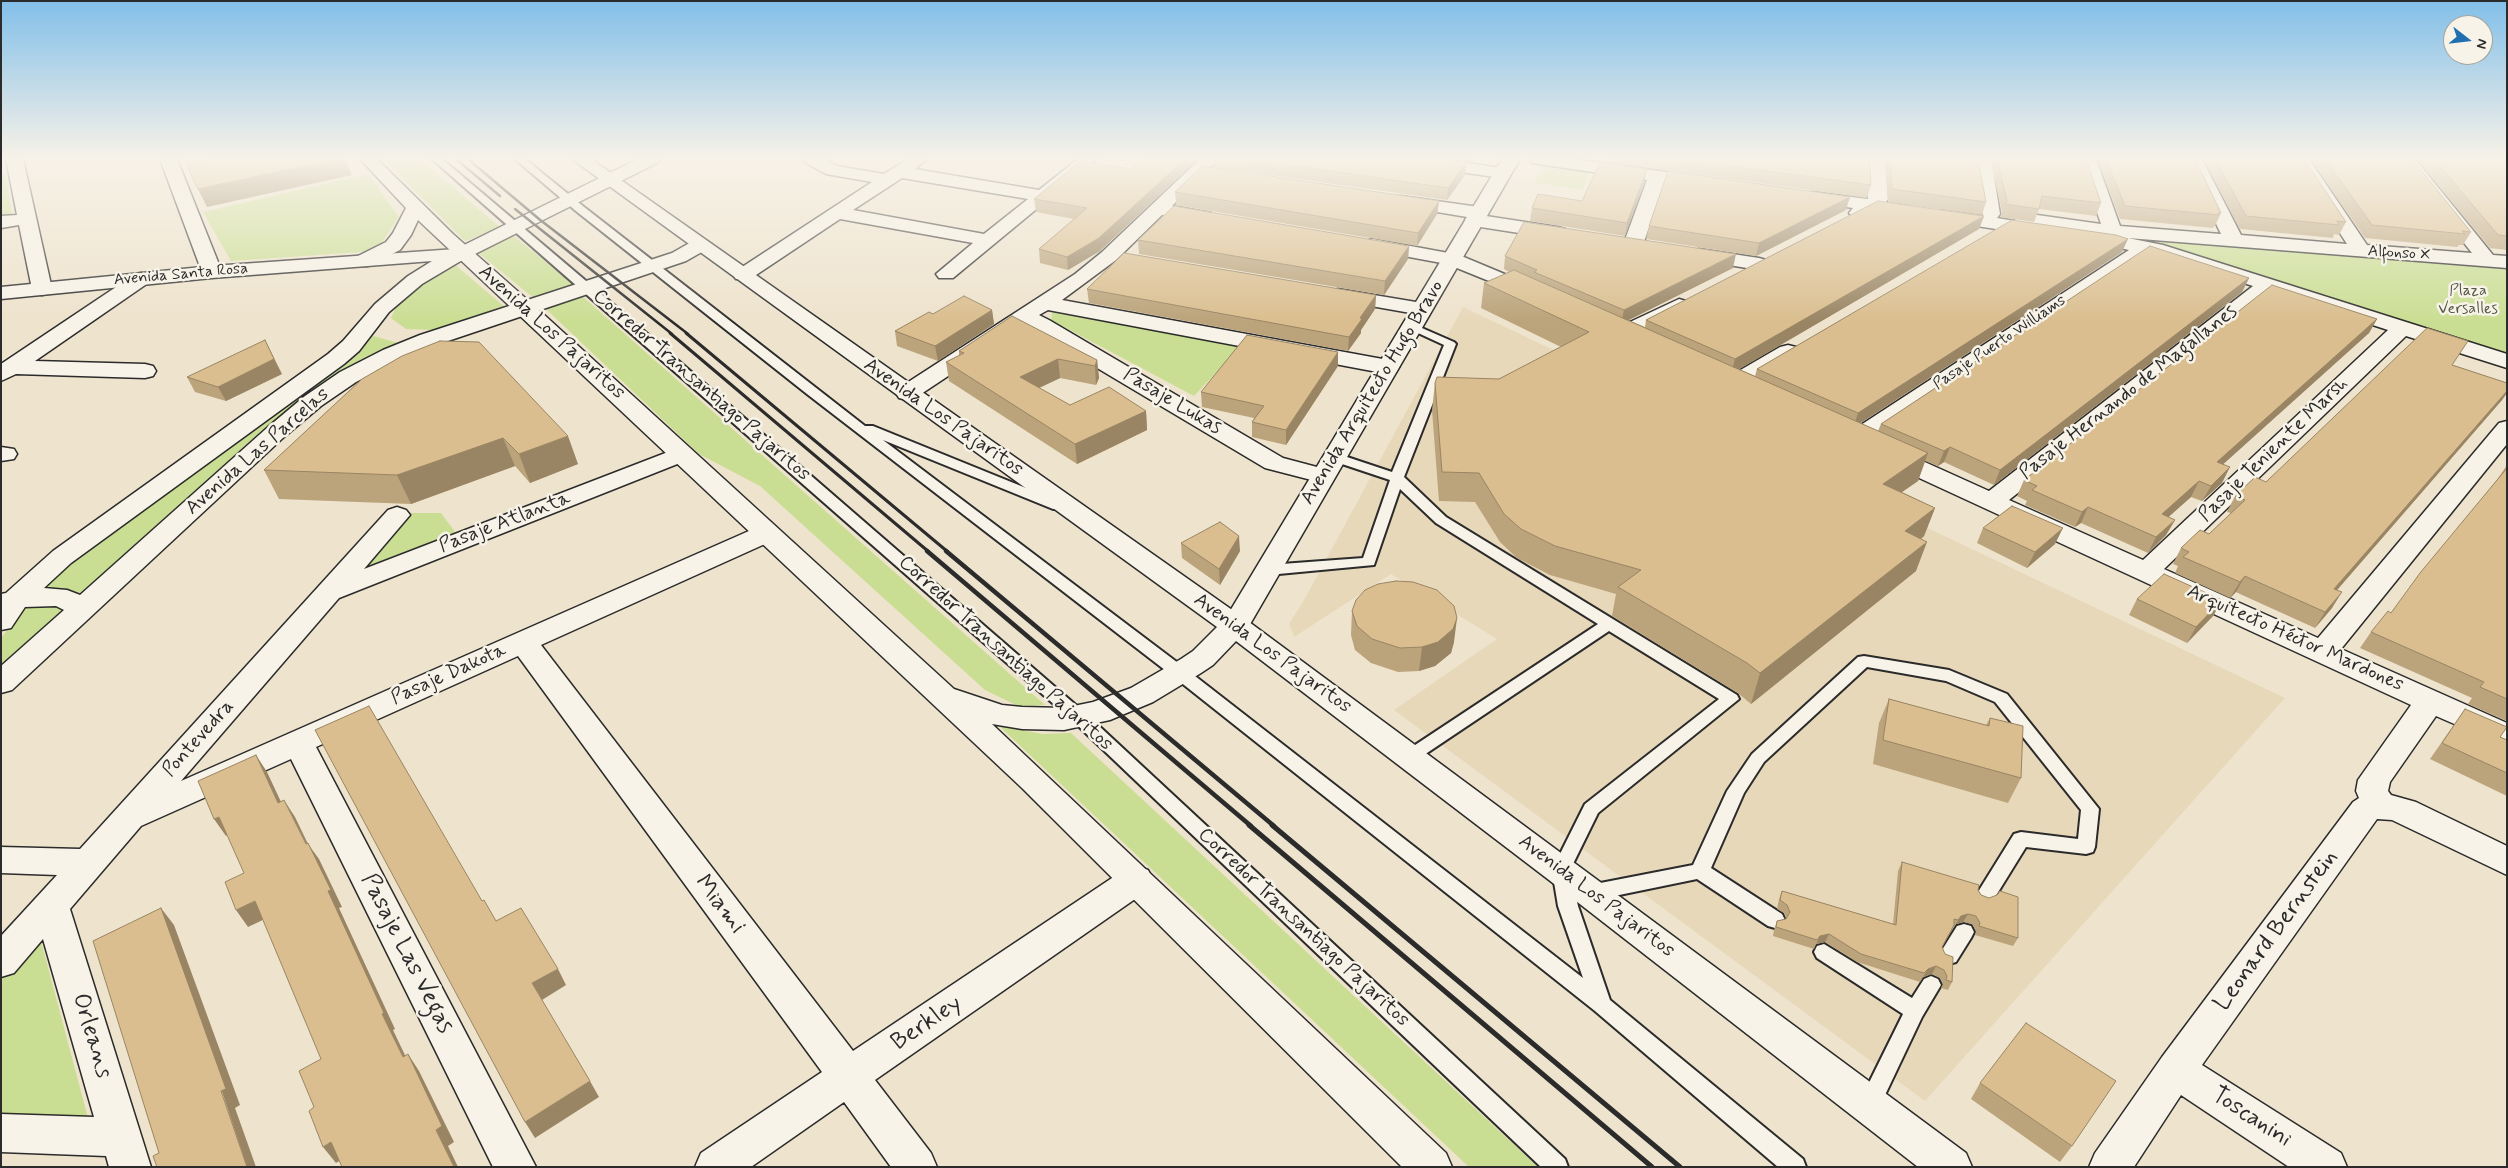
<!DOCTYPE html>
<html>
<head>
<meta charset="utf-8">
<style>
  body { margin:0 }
  #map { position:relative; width:2508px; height:1168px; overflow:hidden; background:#eee3cd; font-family:Mynerve,sans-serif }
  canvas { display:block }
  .frame { position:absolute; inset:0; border:2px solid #2b2b2b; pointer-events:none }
  .north { position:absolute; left:2443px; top:15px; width:50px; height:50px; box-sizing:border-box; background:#f7f3e8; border:1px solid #a5a39c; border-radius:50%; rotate:106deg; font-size:14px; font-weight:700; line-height:20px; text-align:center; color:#2b2b2b }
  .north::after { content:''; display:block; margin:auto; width:18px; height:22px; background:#1f6fb2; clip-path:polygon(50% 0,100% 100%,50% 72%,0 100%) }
</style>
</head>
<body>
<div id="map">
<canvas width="2508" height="1168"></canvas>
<div class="frame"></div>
<div class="north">N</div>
</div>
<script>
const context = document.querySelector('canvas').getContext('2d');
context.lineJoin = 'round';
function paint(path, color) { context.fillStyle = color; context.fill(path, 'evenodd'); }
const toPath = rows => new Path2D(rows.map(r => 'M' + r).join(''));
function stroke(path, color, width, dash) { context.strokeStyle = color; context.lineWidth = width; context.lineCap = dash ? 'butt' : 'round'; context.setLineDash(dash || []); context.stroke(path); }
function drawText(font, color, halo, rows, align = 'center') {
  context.font = font + ' Mynerve,sans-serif'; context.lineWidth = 5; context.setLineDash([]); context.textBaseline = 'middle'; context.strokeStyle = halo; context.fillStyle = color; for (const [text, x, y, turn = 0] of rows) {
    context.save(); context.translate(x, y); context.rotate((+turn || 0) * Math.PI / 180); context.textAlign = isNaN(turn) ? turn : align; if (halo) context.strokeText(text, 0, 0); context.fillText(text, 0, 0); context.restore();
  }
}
paint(toPath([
  [1463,307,2285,698,1925,1101,1394,710,1497,639,1391,574,1294,637,1289,624,1303,602]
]), '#e8d8ba');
paint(toPath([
  [383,159,420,159,501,228,465,241],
  [1544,166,1590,172,1583,190,1534,183],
  [5,173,13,217,1,218,1,177],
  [368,174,399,217,376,251,231,261,203,212],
  [511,234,575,285,535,299,477,252],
  [2152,237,2507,265,2507,354,2156,243],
  [453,263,505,307,436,330,406,329,391,318,396,307,419,284],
  [582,296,1045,705,1018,706,985,690,760,486,699,454,545,308],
  [1053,309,1243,345,1194,396,1051,320],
  [373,336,402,344,372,359,1,674,1,638,45,583,143,506],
  [410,513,441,513,458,536,351,579],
  [998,725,1042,734,1071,733,1538,1167,1469,1167],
  [40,937,89,1122,1,1117,1,980]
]), '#cade93');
const lane = toPath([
  [432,159,442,159,599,292,1085,713,1565,1159,1568,1167,1541,1167,1073,721,432,159],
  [515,159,525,159,584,207,865,426,873,426,1063,503,1065,506,1063,509,1053,509,883,440,1186,669,1583,978,1558,906,1552,870,1585,804,1719,699,1609,631,1415,761,1409,763,1403,761,1400,757,1403,753,1598,624,1436,523,1400,489,1374,565,1268,575,1261,570,1268,565,1363,558,1390,480,1330,460,1328,457,1335,453,1392,472,1444,345,1405,327,1411,324,1415,325,1454,342,1456,344,1404,477,1446,517,1737,695,1739,699,1598,813,1570,870,1578,906,1610,1000,1803,1159,1806,1167,1778,1167,1595,1011,1174,677,807,394,576,211,515,159],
  [1864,656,1949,670,2007,694,2099,809,2095,847,2093,852,2086,854,2026,847,1992,902,1985,905,1978,902,1975,897,1978,892,2014,834,2021,832,2078,839,2081,810,1995,702,1946,681,1867,667,1764,762,1744,793,1711,868,1782,914,1785,920,1782,926,1775,928,1768,926,1697,879,1590,901,1583,898,1580,893,1583,888,1590,885,1693,865,1727,791,1752,754,1858,657,1864,656],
  [1964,924,1971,926,1974,932,1971,938,1956,962,1949,964,1942,962,1939,956,1942,950,1957,926,1964,924],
  [1824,944,1912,998,1924,979,1931,976,1938,979,1941,985,1922,1017,1877,1112,1869,1115,1861,1112,1858,1105,1903,1014,1817,958,1814,952,1817,946,1824,944]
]);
const street = toPath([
  [6,159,23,159,52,289,49,293,42,295,35,293,32,289,19,225,1,228,1,216,17,215,6,159],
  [160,159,177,159,222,272,219,276,205,276,202,272,160,159],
  [804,159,824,159,837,166,884,174,908,159,927,159,915,169,1039,190,1078,159,1097,159,953,278,939,278,936,274,973,243,840,219,750,279,736,279,733,275,736,271,872,182,826,174,806,163,804,159],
  [902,178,1028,199,984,234,853,210,902,178],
  [1200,159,1219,159,1172,206,1211,213,1213,217,1211,221,1204,223,1162,215,1116,260,1062,300,1388,360,1396,362,1399,367,1396,372,1388,374,1048,310,1039,315,1049,320,1283,458,1332,471,1335,476,1332,481,1323,483,1265,468,1025,325,915,398,907,400,899,398,896,393,899,388,1075,274,1102,252,1200,159],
  [1394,159,1438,159,1502,168,1508,169,1511,173,1508,177,1502,178,1403,164,1397,163,1394,159],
  [1530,159,1574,159,1702,177,1708,178,1711,182,1708,186,1702,187,1664,182,1643,245,1640,249,1633,251,1626,249,1623,245,1647,180,1538,164,1532,163,1530,159],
  [1868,159,1885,159,1888,199,1886,202,1911,206,1914,210,1911,214,1905,215,1876,211,1858,219,1852,217,1849,213,1853,208,1812,202,1806,201,1803,197,1806,193,1812,192,1868,199,1868,159],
  [1973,159,1991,159,2000,214,1997,218,2015,221,2016,215,2023,213,2101,224,2079,159,2096,159,2120,226,2221,234,2185,159,2202,159,2241,235,2347,244,2292,159,2309,159,2367,245,2472,253,2397,159,2415,159,2493,255,2507,256,2507,268,2128,238,2163,245,2507,354,2507,368,2406,336,2164,569,2318,638,2499,423,2507,421,2507,444,2341,649,2507,723,2507,747,2436,716,2390,782,2388,791,2391,795,2416,802,2507,846,2507,875,2392,820,2377,819,2202,1065,2341,1153,2347,1167,2289,1167,2181,1095,2134,1167,2089,1167,2095,1153,2162,1057,2353,802,2359,798,2356,791,2358,780,2411,705,1878,459,1875,454,1878,449,1887,447,1896,449,1989,491,2253,286,2149,253,1863,444,1855,446,1847,444,1843,439,1847,434,2129,250,2082,240,2080,236,2082,232,2049,228,2050,230,2048,234,2041,236,1938,220,1936,216,1938,212,1945,210,1983,216,1973,159],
  [2271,292,2388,330,2143,560,2009,500,2271,292],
  [1401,196,1479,207,1485,209,1488,213,1486,216,1558,227,1565,229,1567,233,1565,237,1558,239,1474,226,1467,224,1465,220,1467,217,1395,205,1392,201,1395,197,1401,196],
  [1373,239,1459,255,1538,288,1541,292,1538,296,1531,298,1447,264,1366,249,1363,245,1366,241,1373,239],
  [1699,249,1759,258,1766,260,1769,264,1766,268,1759,270,1692,259,1689,255,1692,251,1699,249],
  [141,273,148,275,151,279,148,283,35,361,145,364,153,366,156,371,153,376,145,378,16,374,1,381,1,364,134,275,141,273],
  [1338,289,1422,303,1429,305,1432,309,1429,313,1422,315,1331,299,1328,295,1331,291,1338,289],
  [1679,299,1686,301,1689,305,1686,309,1631,339,1623,340,1615,339,1612,334,1615,329,1679,299],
  [1788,345,1796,347,1799,352,1796,357,1741,389,1733,391,1725,389,1722,384,1725,379,1780,347,1788,345],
  [1,447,14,449,17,454,14,459,1,461,1,447],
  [681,447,690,449,693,454,690,459,339,598,181,781,758,527,767,525,776,527,780,533,776,539,541,645,853,1051,1124,870,1136,866,1148,870,1153,880,1148,890,875,1080,931,1153,937,1167,891,1167,844,1102,751,1167,695,1167,701,1153,822,1072,518,656,316,747,536,1167,493,1167,291,759,141,826,70,909,151,1167,109,1167,106,1156,1,1152,1,1114,94,1117,43,939,14,973,1,977,1,936,57,875,1,873,1,847,80,849,388,510,397,507,406,510,410,515,364,569,681,447]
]);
const secondary = toPath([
  [638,159,660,159,657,163,459,262,422,284,389,312,359,351,344,364,71,563,44,588,67,590,80,595,268,427,305,396,340,372,383,350,420,335,672,253,693,241,707,241,710,245,707,249,686,261,436,345,399,360,356,382,321,406,284,437,12,690,1,693,1,666,64,610,56,606,25,607,11,628,1,630,1,594,6,593,53,551,328,354,343,341,375,304,408,276,432,261,212,278,1,299,1,287,212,266,456,249,638,159],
  [1502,159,1520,159,1249,626,1245,633,1235,635,1225,633,1221,626,1502,159]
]);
const primary = toPath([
  [360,159,377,159,453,234,540,311,954,689,1002,705,1022,707,1064,708,1093,702,1131,688,1181,659,1193,651,1217,627,572,159,591,159,1245,619,1966,1153,1972,1167,1918,1167,1549,880,1236,641,1213,665,1201,673,1153,702,1110,720,1064,730,1022,729,992,724,1446,1153,1452,1167,1402,1167,1022,788,418,220,411,235,400,250,368,266,354,266,351,262,354,258,386,242,393,233,406,208,360,159]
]);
stroke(lane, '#2b2b2b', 4);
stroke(street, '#2b2b2b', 3);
stroke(secondary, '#2b2b2b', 3);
stroke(primary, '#2b2b2b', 3);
paint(lane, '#f7f3e8');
paint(street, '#f7f3e8');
paint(secondary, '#f7f3e8');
paint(primary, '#f7f3e8');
stroke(toPath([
  [456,159,500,196],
  [468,159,539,219,688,334],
  [515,209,672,334]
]), '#2b2b2b', 2.5);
stroke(toPath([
  [670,333,929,552],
  [686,333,948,552]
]), '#2b2b2b', 3);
stroke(toPath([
  [927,551,1251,826],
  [946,551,1274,826]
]), '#2b2b2b', 4.5);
stroke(toPath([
  [1249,825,1652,1167],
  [1272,825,1680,1167]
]), '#2b2b2b', 5);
paint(toPath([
  [1214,159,1443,159,1465,175,1447,200,1214,167],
  [1450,159,1475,159,1473,162],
  [1604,159,1870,159,1871,185,1867,198,1603,161],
  [1885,159,1978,159,1986,202,1982,215,1888,202],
  [1990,159,2086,159,2101,203,2096,216,2039,209,2034,222,2000,217,2002,212],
  [2097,159,2195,159,2221,213,2215,226,2214,226,2213,228,2120,219],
  [2203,159,2304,159,2346,222,2339,235,2334,234,2333,238,2240,229],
  [2310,159,2412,159,2471,232,2463,245,2459,245,2457,247,2365,238],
  [2416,159,2507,159,2507,250,2490,248],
  [1130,169,1100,251,1068,270,1040,263,1039,249,1074,219,1036,212,1034,199],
  [1644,182,1625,236,1530,221,1532,208,1582,201],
  [1175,192,1439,201,1437,214,1417,246,1176,205],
  [1846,210,1756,256,1646,239,1649,226],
  [1984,216,1979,229,1739,369,1755,376,1757,369,2122,252,1860,423,1878,431,1881,424,2249,278,2242,292,1994,485,1944,462,1938,466,1925,461,1918,481,1902,492,1935,508,1924,536,1921,539,1916,571,1751,704,1738,693,1612,616,1616,594,1550,575,1517,558,1500,542,1475,502,1439,501,1432,410,1435,383,1499,379,1561,347,1481,308,1484,283,1509,272,1504,269,1505,256,1733,268,1628,320,1645,327,1646,320],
  [1138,240,1409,246,1408,259,1384,295,1139,254],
  [1087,289,1376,295,1375,309,1361,330,1361,333,1348,351,1089,303],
  [992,310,994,324,938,361,897,346,895,331,933,314],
  [2377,319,2369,333,2223,464,2222,483,2202,501,2191,497,2168,517,2175,520,2166,535,2148,553,2081,523,2075,527,2025,505,2027,501,2017,496,2024,480],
  [959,351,1097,360,1099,378,1096,385,1060,378,1039,388,1070,405,1146,411,1147,430,1077,464,949,381,946,362,959,356],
  [2453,365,2507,383,2507,393,2502,400,2337,590,2332,608,2315,628,2240,594,2236,592,2230,598,2175,573,2178,566,2173,564,2181,548,2209,534,2231,513,2227,512,2235,496,2266,482],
  [1338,366,1286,445,1252,437,1252,422,1254,418,1202,407,1201,392],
  [282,374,226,401,195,392,187,377],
  [362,379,578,464,530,483,515,466,411,504,279,499,264,470],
  [2507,465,2507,721,2468,704,2472,698,2360,648,2371,632,2391,613,2497,480],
  [1983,528,2055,544,2027,568,1977,543],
  [1181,543,1240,551,1220,585,1182,558],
  [2137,599,2222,600,2213,616,2187,643,2129,615],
  [1352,611,1454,642,1451,653,1435,666,1419,671,1398,672,1371,663,1355,650,1351,635],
  [1889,699,1986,725,1990,718,2021,778,2008,803,1873,764,1879,723],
  [2465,709,2500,737,2507,740,2507,796,2430,759,2453,726],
  [1902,862,1978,890,1981,895,2018,938,2013,946,1975,935,1976,931,1972,924,1963,922,1956,924,1953,928,1942,947,1952,982,1948,990,1941,988,1943,984,1940,978,1932,974,1923,977,1920,982,1857,962,1825,942,1816,944,1814,949,1773,936,1774,930,1777,921,1786,919,1784,913,1777,909,1779,899,1782,891,1893,924,1898,871],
  [1980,1083,2072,1146,2060,1162,1971,1099]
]), '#bba37b');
paint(toPath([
  [337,159,345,159,352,175,207,207,198,189],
  [1185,159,1198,159,1100,251,1068,270,1067,257],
  [1466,162,1465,175,1447,200,1448,188],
  [1647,169,1644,182,1625,236,1627,223],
  [1850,197,1846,210,1756,256,1759,243],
  [1439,201,1437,214,1417,246,1418,233],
  [1984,216,1979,229,1731,374,1735,359],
  [2128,239,2122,252,1853,428,1858,413],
  [1409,246,1408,259,1384,295,1385,281],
  [1736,254,1733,268,1621,324,1624,310],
  [2249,278,2242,292,1994,485,2000,470],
  [1376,295,1375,309,1361,330,1361,333,1348,351,1349,337,1360,318],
  [992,310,994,324,938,361,935,346],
  [2377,319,2369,333,2209,477,2217,462],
  [265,340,282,374,226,401,218,387],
  [1338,352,1338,366,1286,445,1286,430],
  [1058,359,1060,378,1022,396,1020,377],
  [1097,360,1099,378,1096,385,1095,366],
  [2507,391,2507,393,2502,400,2324,605,2334,589],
  [1146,411,1147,430,1077,464,1075,444],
  [568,436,578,464,530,483,519,454],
  [503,438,515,466,411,504,397,475],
  [1950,447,1944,462,1938,466,1944,451],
  [1928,453,1918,481,1873,512,1883,484],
  [2230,467,2222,483,2202,501,2211,486],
  [2199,481,2191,497,2154,530,2162,514],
  [2088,507,2081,523,2075,527,2082,512],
  [1935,508,1924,536,1894,560,1905,531],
  [2175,520,2166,535,2148,553,2156,537],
  [2063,528,2055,544,2027,568,2035,552],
  [1239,536,1240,551,1220,585,1219,569],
  [1927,542,1916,571,1751,704,1760,673],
  [2245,576,2236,592,2230,598,2240,582],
  [2342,592,2332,608,2315,628,2325,612],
  [2222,600,2213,616,2187,643,2196,627],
  [1457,618,1454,642,1451,653,1435,666,1419,671,1422,647],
  [256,755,267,772,289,819,278,803],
  [284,800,295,817,308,844,319,859,342,907,339,908,395,1029,393,1030,414,1074,403,1057,382,1014,306,844],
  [219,817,231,833,226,836,214,819],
  [255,901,267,918,248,927,236,910],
  [161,908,174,925,240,1105,235,1108,256,1167,247,1167],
  [1968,914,1963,922,1956,924,1953,928,1961,916],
  [1829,934,1825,942,1816,944,1814,949,1820,936],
  [1936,966,1932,974,1923,977,1920,982,1928,969],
  [558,969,566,985,542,1000,532,983],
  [408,1054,419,1071,454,1142,448,1146,458,1167,454,1167,436,1130],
  [590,1081,599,1097,535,1138,525,1122],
  [331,1142,344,1158,336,1163,323,1147]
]), '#998564');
const building = toPath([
  [210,159,337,159,198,189,186,164,210,159],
  [1142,159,1185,159,1099,238,1067,257,1039,249,1087,208,1034,199,1081,161,1130,169,1142,159],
  [1247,159,1443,159,1466,162,1448,188,1247,159],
  [1678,159,1870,159,1871,185,1678,159],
  [1890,159,1978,159,1986,202,1892,189,1890,159],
  [1997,159,2086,159,2101,203,2042,196,2039,209,2005,204,2007,201,1997,159],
  [2106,159,2195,159,2221,213,2218,213,2219,215,2125,206,2106,159],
  [2215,159,2304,159,2346,222,2337,221,2339,225,2246,216,2215,159],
  [2325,159,2412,159,2471,232,2462,231,2465,234,2372,225,2325,159],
  [2434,159,2507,159,2507,236,2498,235,2434,159],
  [1600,162,1647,169,1627,223,1532,208,1538,194,1582,201,1600,162],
  [1202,166,1439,201,1418,233,1175,192,1202,166],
  [1668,171,1850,197,1759,243,1649,226,1668,171],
  [1878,201,1984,216,1735,359,1646,320,1878,201],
  [1174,206,1409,246,1385,281,1138,240,1174,206],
  [2012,220,2116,235,2128,239,1858,413,1757,369,2012,220],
  [1524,222,1736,254,1624,310,1534,272,1537,270,1505,256,1524,222],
  [2150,246,2249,278,2000,470,1950,447,1944,451,1881,424,2150,246],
  [1124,253,1376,295,1360,318,1362,319,1349,337,1087,289,1124,253],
  [1514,270,1928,453,1883,484,1935,508,1905,531,1927,542,1760,673,1747,663,1618,587,1641,570,1555,546,1521,529,1504,514,1479,473,1442,472,1435,383,1437,377,1499,379,1589,332,1484,283,1514,270],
  [2272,285,2377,319,2217,462,2230,467,2211,486,2199,481,2162,514,2175,520,2156,537,2088,507,2082,512,2032,490,2037,486,2024,480,2272,285],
  [964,296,992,310,935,346,895,331,929,312,933,314,964,296],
  [1012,316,1097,360,1095,366,1058,359,1020,377,1070,405,1109,387,1146,411,1075,444,946,362,964,353,959,351,1012,316],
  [2427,328,2468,341,2452,365,2507,383,2507,391,2334,589,2342,592,2325,612,2249,578,2245,576,2240,582,2183,557,2189,552,2181,548,2200,530,2209,534,2245,500,2235,496,2255,477,2266,482,2427,328],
  [1247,335,1338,352,1286,430,1252,422,1264,406,1201,392,1247,335],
  [265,340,274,359,218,387,187,377,265,340],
  [440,341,479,342,568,436,519,454,503,438,397,475,264,470,362,379,402,356,440,341],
  [2507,468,2507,699,2480,687,2484,682,2371,632,2388,611,2391,613,2420,573,2507,468],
  [2012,506,2063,528,2035,552,1983,528,2012,506],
  [1220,522,1239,536,1219,569,1181,543,1220,522],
  [2164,574,2222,600,2196,627,2137,599,2164,574],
  [1396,581,1413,582,1437,590,1454,606,1457,618,1453,629,1438,642,1422,647,1400,648,1372,639,1357,626,1352,611,1356,600,1365,590,1378,584,1396,581],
  [1889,699,1989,726,1990,718,2023,726,2021,778,1883,740,1889,699],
  [369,706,482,901,484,900,496,921,521,908,558,969,532,983,590,1081,525,1122,315,730,369,706],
  [2465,709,2507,727,2500,737,2507,740,2507,773,2442,743,2465,709],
  [256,755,278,803,284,800,306,844,308,843,331,890,328,891,384,1013,382,1014,403,1057,408,1054,442,1126,436,1130,454,1167,342,1167,331,1142,323,1147,309,1111,314,1107,299,1071,321,1059,255,901,236,910,225,882,244,873,219,817,214,819,198,781,256,755],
  [1902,862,1979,885,1978,890,1981,895,1989,898,1997,895,2000,891,2018,897,2018,938,1979,926,1980,923,1976,916,1968,914,1961,916,1958,920,1954,919,1954,925,1942,947,1945,954,1953,957,1952,982,1946,980,1947,976,1944,970,1936,966,1928,969,1924,973,1861,954,1829,934,1820,936,1817,940,1776,927,1777,921,1786,919,1790,912,1787,905,1780,900,1782,891,1896,925,1902,862],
  [161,908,226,1089,221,1091,247,1167,157,1167,153,1156,159,1153,93,941,161,908],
  [2026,1023,2116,1081,2072,1146,1980,1083,2026,1023]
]);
paint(building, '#dabe8f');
stroke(building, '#998564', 1);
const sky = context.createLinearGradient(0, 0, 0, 322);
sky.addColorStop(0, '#82bfe9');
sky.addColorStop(0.49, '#f7f2e8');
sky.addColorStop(1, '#f7f2e800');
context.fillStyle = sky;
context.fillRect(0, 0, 2508, 322);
drawText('16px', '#2b2b2b', '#f7f3e8', [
  ["Alfonso X",2399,254,4],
  ["Avenida Santa Rosa",181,275,-5],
  ["Pasaje Puerto Williams",2000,343,-34]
]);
drawText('16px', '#535845', '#f7f3e8', [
  ["Plaza",2468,292],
  ["Versalles",2468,310]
]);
drawText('20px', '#2b2b2b', '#f7f3e8', [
  ["Avenida Los Pajaritos",551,333,42],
  ["Corredor Transantiago Pajaritos",701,386,41],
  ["Avenida Arquitecto Hugo Bravo",1373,393,-59],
  ["Pasaje Hernando de Magallanes",2129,393,-38],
  ["Pasaje Lukas",1172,402,31],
  ["Avenida Los Pajaritos",943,418,35],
  ["Pasaje Teniente Marsh",2274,450,-44],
  ["Avenida Las Parcelas",258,452,-41],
  ["Pasaje Atlanta",505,523,-21],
  ["Arquitecto Héctor Mardones",2295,639,24],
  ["Corredor Transantiago Pajaritos",1005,654,42],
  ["Avenida Los Pajaritos",1272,654,36],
  ["Pasaje Dakota",449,675,-24],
  ["Pontevedra",199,739,-48],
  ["Avenida Los Pajaritos",1596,897,37],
  ["Corredor Transantiago Pajaritos",1303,928,43]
]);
drawText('24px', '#2b2b2b', '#f7f3e8', [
  ["Miami",719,905,53],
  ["Leonard Bernstein",2277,931,-54],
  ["Pasaje Las Vegas",406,954,63],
  ["Berkley",927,1024,-34],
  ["Orleans",91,1036,73],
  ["Toscanini",2251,1118,33]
]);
</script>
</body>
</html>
